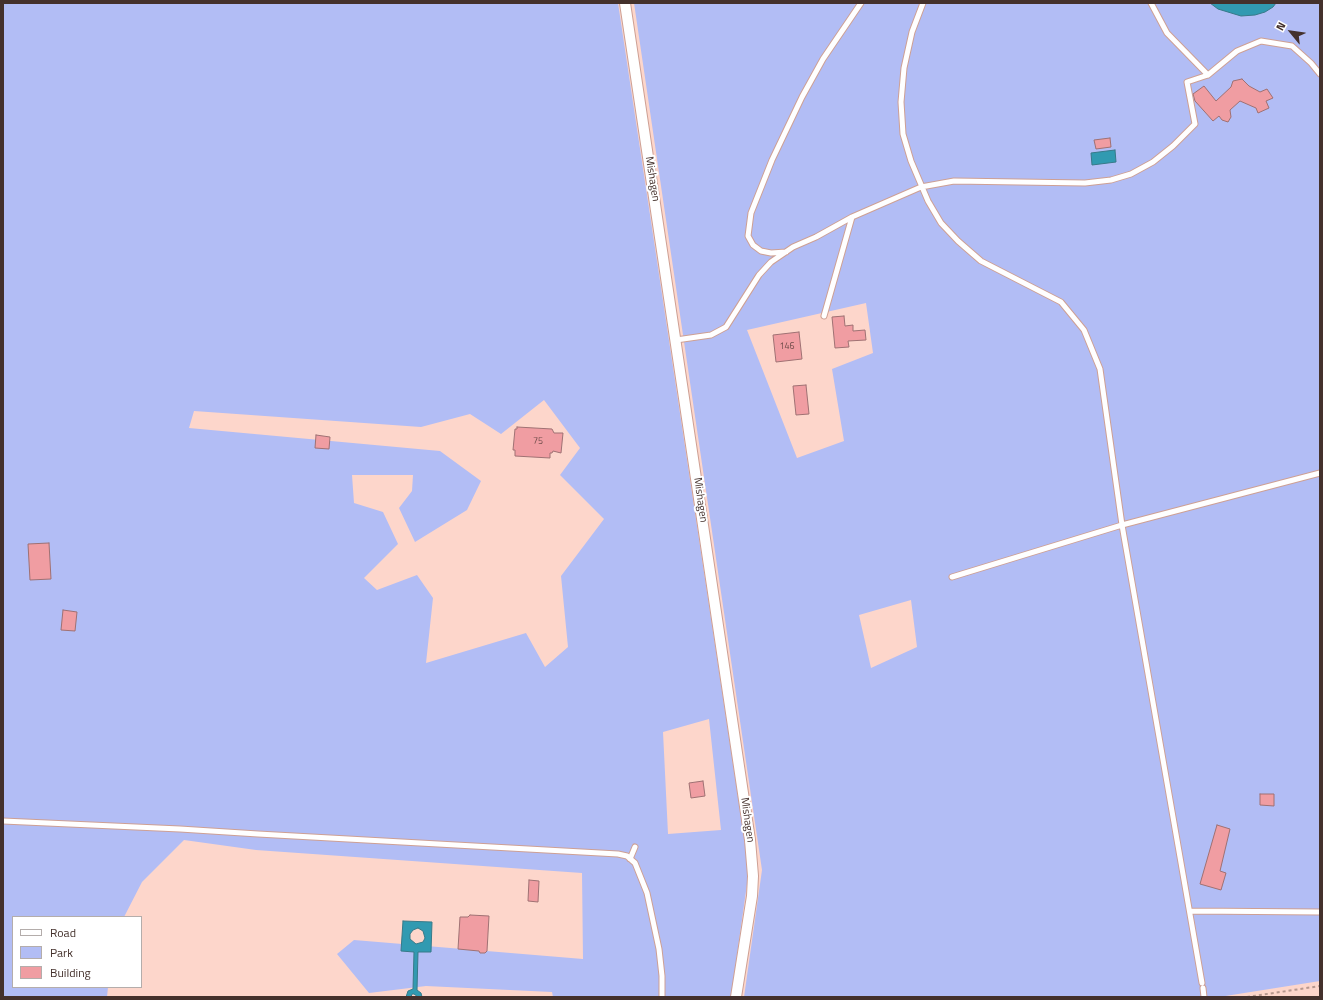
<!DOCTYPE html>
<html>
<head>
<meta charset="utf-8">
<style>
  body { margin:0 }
  #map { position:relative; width:1323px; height:1000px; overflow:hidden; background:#fdd6cb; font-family:"Titillium Web",sans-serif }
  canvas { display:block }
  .frame { position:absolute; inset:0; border:4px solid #44312c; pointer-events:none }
  .legend { position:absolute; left:12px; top:916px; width:130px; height:72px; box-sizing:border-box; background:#fff; border:1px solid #b4adab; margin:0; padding:5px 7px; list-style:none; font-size:12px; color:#44312c }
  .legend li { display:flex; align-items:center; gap:8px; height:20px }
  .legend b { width:20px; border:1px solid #b4adab }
  .north { position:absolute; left:1271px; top:12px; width:40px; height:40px; -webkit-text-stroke:3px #fff; paint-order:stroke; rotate:299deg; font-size:11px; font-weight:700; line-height:16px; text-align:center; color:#44312c }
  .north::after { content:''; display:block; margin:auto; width:14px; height:18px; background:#44312c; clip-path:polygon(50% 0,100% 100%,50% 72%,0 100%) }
</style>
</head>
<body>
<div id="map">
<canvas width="1323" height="1000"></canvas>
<div class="frame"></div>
<ul class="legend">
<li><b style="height:5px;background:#fff"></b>Road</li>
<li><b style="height:11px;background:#b2bdf5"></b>Park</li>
<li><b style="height:11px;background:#f09da2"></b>Building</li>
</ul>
<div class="north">N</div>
</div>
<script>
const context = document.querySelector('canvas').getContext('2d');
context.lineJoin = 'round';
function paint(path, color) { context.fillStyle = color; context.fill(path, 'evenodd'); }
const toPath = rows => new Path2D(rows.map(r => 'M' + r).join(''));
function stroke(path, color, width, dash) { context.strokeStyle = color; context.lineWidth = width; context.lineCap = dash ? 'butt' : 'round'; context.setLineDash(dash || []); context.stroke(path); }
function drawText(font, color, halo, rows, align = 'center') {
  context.font = font + ' "Titillium Web",sans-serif'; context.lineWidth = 4; context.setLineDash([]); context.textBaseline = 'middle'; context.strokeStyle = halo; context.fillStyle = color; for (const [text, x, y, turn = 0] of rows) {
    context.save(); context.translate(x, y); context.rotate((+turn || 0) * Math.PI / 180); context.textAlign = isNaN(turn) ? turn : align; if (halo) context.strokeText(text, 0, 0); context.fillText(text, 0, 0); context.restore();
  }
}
paint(toPath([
  [3,3,618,3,749,870,731,997,553,997,552,992,426,986,369,993,337,954,354,940,583,959,582,873,256,850,184,840,142,882,124,917,13,917,13,987,108,987,107,997,3,997],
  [544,400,580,448,560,475,604,519,561,576,568,647,545,667,526,633,426,663,433,598,417,575,377,590,364,578,398,544,383,512,354,503,352,475,413,475,412,491,399,508,415,542,467,510,481,481,440,451,189,428,194,411,421,427,470,414,501,434],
  [709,719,721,830,668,834,663,732],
  [634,3,1320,3,1320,981,1219,997,744,997,762,870],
  [866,303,873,353,832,369,844,441,797,458,747,330],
  [911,600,917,647,871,668,859,615]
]), '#b2bdf5');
const water = toPath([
  [1210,3,1276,3,1273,7,1265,12,1255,15,1241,16,1218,9,1210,3],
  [1115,150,1116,162,1092,165,1091,153,1115,150],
  [403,921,432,922,431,952,418,952,417,990,421,993,422,997,418,997,414,994,412,994,411,997,406,997,408,991,413,989,414,952,401,951,403,921],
  [418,928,423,931,425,938,423,942,416,944,410,939,410,934,413,930,418,928]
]);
paint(water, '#319ab1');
stroke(water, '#377a89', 1);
const building = toPath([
  [1242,79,1249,86,1260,92,1267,89,1273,98,1266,101,1269,108,1258,113,1256,108,1240,101,1230,110,1231,117,1228,122,1222,120,1219,116,1213,121,1195,101,1193,94,1204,86,1216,101,1231,87,1233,81,1242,79],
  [1110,138,1111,147,1096,149,1094,140,1110,138],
  [844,316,845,326,853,325,853,331,865,330,866,340,848,341,849,347,835,348,832,317,844,316],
  [799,332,802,359,776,362,773,335,799,332],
  [806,385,809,414,796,415,793,386,806,385],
  [517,427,552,429,554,433,563,433,561,453,553,451,552,453,550,453,550,458,515,456,515,450,513,450,515,429,517,429,517,427],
  [316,435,330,437,329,449,315,448,316,435],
  [49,543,51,579,30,580,28,544,49,543],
  [63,610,77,612,75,631,61,630,63,610],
  [703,781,705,796,691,798,689,783,703,781],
  [1260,794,1274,794,1274,806,1260,805,1260,794],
  [1217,825,1230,829,1220,871,1226,873,1221,890,1200,884,1217,825],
  [529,880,539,881,538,902,528,901,529,880],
  [470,915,489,916,487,951,485,953,480,953,479,951,458,949,460,917,468,917,470,915]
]);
paint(building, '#f09da2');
stroke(building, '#9f7173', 1);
const service = toPath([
  [923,3,912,32,904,68,901,102,903,134,911,161,928,201,941,223,958,241,981,261,1061,302,1084,330,1100,369,1122,525,1202,983],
  [1151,3,1167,33,1208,75],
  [786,252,771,253,761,251,753,245,748,236,751,213,772,160,802,97,823,59,861,3],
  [824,316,852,217,921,187,954,181,1085,183,1111,180,1131,174,1153,162,1173,146,1195,124,1187,82,1208,75,1237,51,1261,41,1292,46,1311,63,1320,74],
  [676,340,711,335,726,327,759,275,771,262,793,247,816,237,852,217],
  [952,577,1122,525,1320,473],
  [3,821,180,829,258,834,618,854,627,856,635,863,647,893,659,949,662,976,662,997],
  [630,859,635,847],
  [1190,911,1320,912],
  [1203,988,1204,997]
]);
const minor = toPath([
  [625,3,750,840,753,876,752,896,736,997]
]);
stroke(service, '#cea094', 7);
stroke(minor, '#cea094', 12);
stroke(toPath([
  [1247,997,1320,986]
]), '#b6978e', 2, [3, 3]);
stroke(service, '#fff', 5);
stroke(minor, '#fff', 10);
drawText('9px', '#6f4c4a', null, [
  ["146",787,347],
  ["75",538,442]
]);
drawText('11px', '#44312c', '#fff', [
  ["Mishagen",652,179,81],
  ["Mishagen",700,500,82],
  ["Mishagen",747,820,82]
]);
</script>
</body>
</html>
